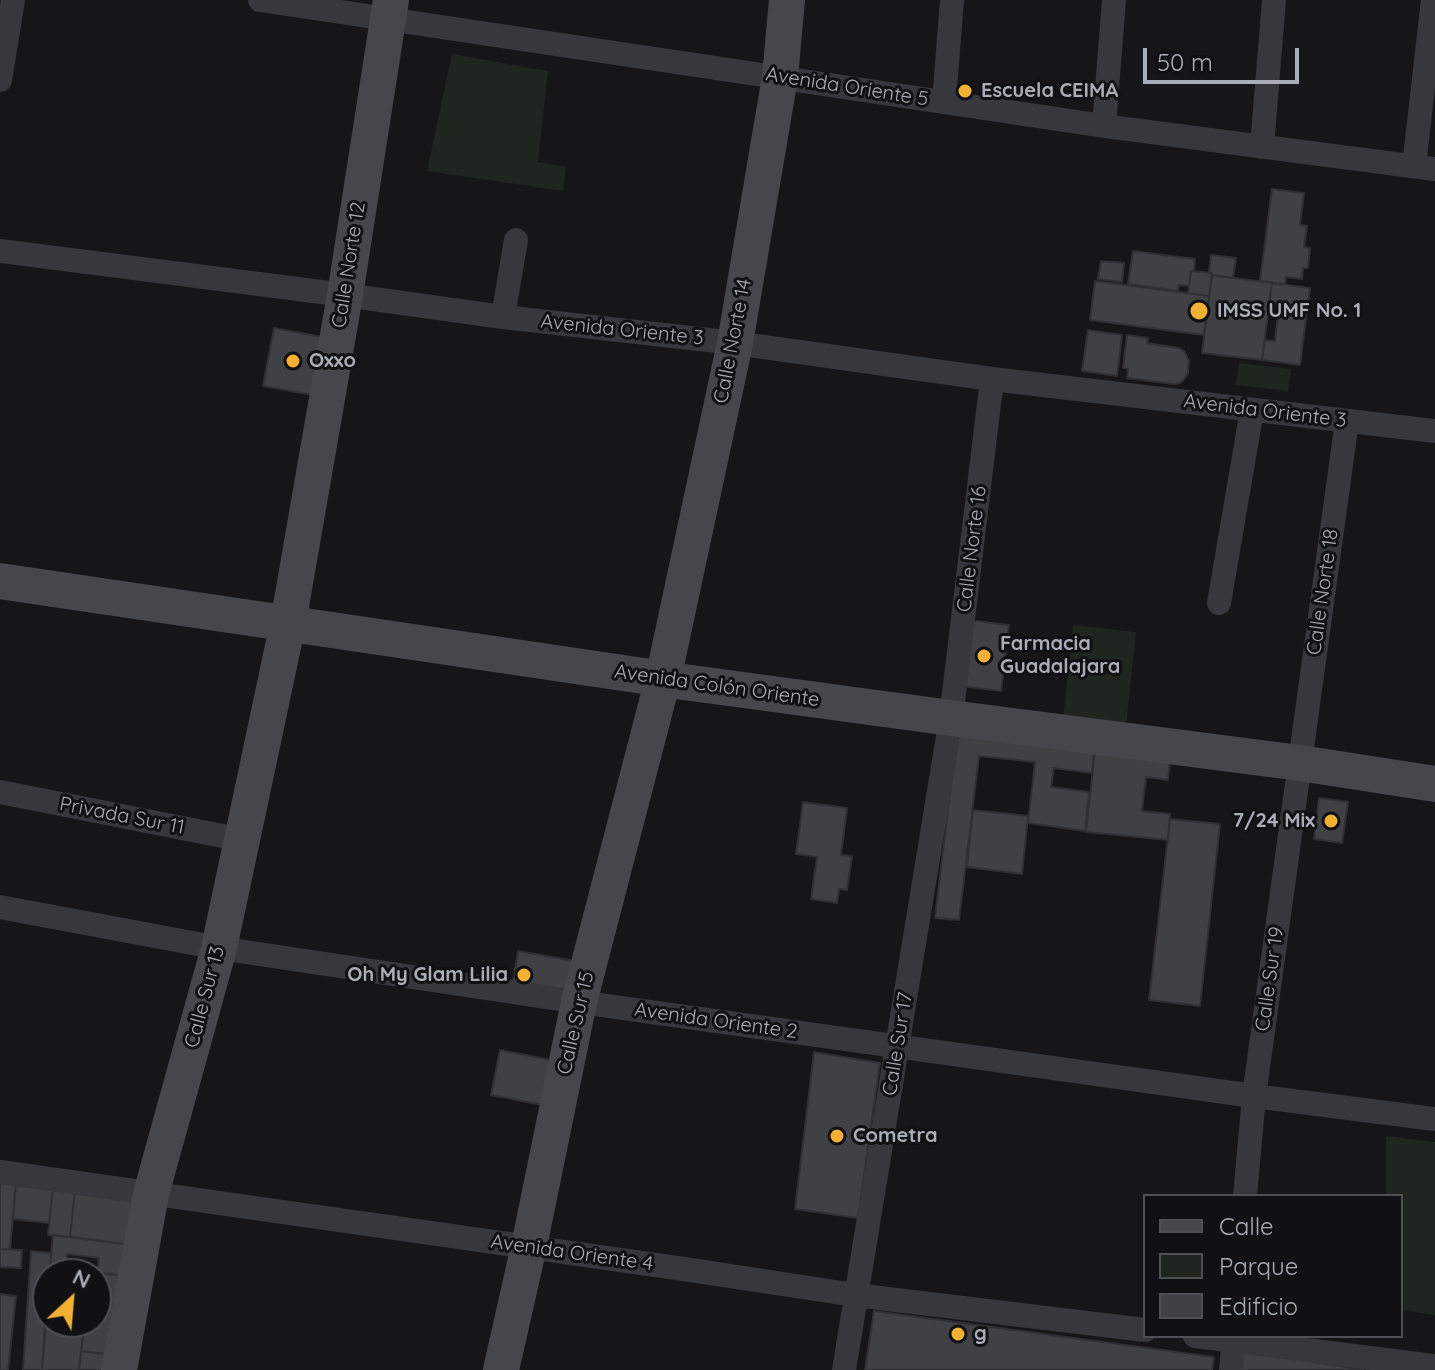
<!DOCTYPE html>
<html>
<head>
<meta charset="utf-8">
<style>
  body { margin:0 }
  #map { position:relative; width:1435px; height:1370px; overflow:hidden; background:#161618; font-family:Quicksand,sans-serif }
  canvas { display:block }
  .legend { position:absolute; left:1143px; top:1194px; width:260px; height:144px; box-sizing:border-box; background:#111113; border:2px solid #4d4f55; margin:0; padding:10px 14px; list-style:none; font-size:24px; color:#a8adb8 }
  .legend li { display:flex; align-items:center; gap:16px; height:40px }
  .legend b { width:40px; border:2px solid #4d4f55 }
  .north { position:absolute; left:32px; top:1258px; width:80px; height:80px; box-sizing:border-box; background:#111113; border:2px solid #4d4f55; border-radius:50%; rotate:26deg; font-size:22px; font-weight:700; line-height:32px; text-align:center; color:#a8adb8 }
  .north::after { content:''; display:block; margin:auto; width:28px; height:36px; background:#f2b134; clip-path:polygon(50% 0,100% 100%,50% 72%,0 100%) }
  .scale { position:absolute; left:1143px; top:48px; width:156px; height:36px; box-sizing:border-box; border:4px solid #a8adb8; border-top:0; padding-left:10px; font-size:24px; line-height:28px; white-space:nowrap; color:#a8adb8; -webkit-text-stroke:6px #111113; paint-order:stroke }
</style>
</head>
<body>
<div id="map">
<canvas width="1435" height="1370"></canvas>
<ul class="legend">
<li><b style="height:10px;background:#45474d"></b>Calle</li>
<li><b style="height:22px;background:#1e261f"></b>Parque</li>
<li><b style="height:22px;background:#404145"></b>Edificio</li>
</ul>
<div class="north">N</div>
<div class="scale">50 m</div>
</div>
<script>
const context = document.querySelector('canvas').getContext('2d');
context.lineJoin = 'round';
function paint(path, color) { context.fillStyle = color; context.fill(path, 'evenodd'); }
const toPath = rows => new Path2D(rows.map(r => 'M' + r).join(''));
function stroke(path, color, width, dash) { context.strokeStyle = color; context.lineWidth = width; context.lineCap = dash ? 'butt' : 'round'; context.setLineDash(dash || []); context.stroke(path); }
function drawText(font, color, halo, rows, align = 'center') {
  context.font = font + ' Quicksand,sans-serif'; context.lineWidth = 6; context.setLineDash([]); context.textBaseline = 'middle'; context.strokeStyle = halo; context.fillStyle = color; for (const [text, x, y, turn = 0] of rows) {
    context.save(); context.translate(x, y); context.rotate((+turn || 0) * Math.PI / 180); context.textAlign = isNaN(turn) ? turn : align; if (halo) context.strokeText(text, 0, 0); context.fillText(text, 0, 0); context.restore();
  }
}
paint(toPath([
  [452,54,548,71,538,162,566,167,563,191,427,171],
  [1239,363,1291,369,1288,391,1236,385],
  [1073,625,1136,632,1126,727,1063,720],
  [1386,1136,1435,1142,1435,1315,1401,1310,1401,1196,1386,1196]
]), '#1e261f');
const building = toPath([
  [1272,189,1304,193,1300,225,1307,226,1304,247,1310,248,1308,268,1303,268,1302,279,1286,277,1285,284,1260,281,1272,189],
  [1133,251,1195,259,1194,271,1191,271,1189,286,1179,285,1178,291,1128,284,1133,251],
  [1211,255,1236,258,1233,278,1212,275,1212,273,1209,273,1211,255],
  [1101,261,1124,263,1122,282,1098,279,1101,261],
  [1191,271,1212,273,1209,296,1188,293,1191,271],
  [1212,275,1272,283,1262,360,1202,353,1212,275],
  [1095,281,1209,296,1208,308,1198,307,1196,316,1206,318,1204,335,1090,320,1095,281],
  [1272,283,1310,288,1300,365,1262,360,1265,340,1275,341,1279,304,1269,302,1272,283],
  [274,328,322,337,312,395,263,386,274,328],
  [1088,330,1122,335,1117,376,1082,371,1088,330],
  [1127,335,1148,338,1147,343,1179,348,1184,351,1189,361,1188,373,1185,378,1180,383,1174,384,1127,378,1128,369,1123,368,1127,335],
  [968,620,1009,625,1001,691,960,686,968,620],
  [957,734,1094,750,1092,773,1054,768,1051,787,1089,792,1085,831,1028,823,1035,762,979,756,959,920,935,918,957,734],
  [1095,750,1170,760,1168,780,1146,777,1142,811,1170,814,1168,840,1086,832,1095,750],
  [1319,798,1348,802,1342,843,1314,839,1319,798],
  [803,802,847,808,841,855,852,856,847,890,839,889,837,903,811,899,817,857,796,854,803,802],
  [973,810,1028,816,1022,874,967,867,973,810],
  [1170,819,1220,824,1200,1006,1149,1000,1170,819],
  [518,951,575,961,570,992,513,982,518,951],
  [500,1050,551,1060,543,1105,491,1095,500,1050],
  [814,1052,880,1063,858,1218,795,1209,814,1052],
  [0,1181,16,1182,10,1249,0,1249,0,1181],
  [16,1182,53,1187,49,1223,13,1219,16,1182],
  [53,1187,75,1190,70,1237,48,1235,53,1187],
  [75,1190,137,1198,131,1245,70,1237,75,1190],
  [53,1235,131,1245,128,1276,97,1273,99,1258,67,1254,66,1269,50,1267,53,1235],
  [0,1249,22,1250,21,1268,0,1267,0,1249],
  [31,1251,51,1253,50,1274,48,1274,42,1370,23,1370,31,1251],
  [50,1267,128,1276,124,1305,96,1302,96,1274,50,1274,50,1267],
  [0,1294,16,1296,8,1370,0,1370,0,1294],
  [48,1298,48,1322,85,1322,79,1370,42,1370,48,1298],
  [96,1302,124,1305,115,1355,81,1351,85,1322,96,1322,96,1302],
  [874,1311,1214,1357,1212,1370,865,1370,874,1311],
  [1242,1349,1363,1370,1240,1370,1242,1349],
  [81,1351,115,1355,113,1370,79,1370,81,1351]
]);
paint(building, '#404145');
stroke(building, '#303034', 2);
stroke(toPath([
  [260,0,1104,126,1435,169],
  [0,80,13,0],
  [944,102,952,0],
  [1104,126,1114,0],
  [1262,147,1274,0],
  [1414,166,1433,0],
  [0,251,345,295,503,317,735,343,992,379,1435,431],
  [503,317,516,240],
  [1219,603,1252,410],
  [0,792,243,840],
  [0,907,219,948,579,1002,1254,1096,1435,1119],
  [0,1172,684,1269,855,1295,1145,1330],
  [1245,1196,1254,1096,1347,421],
  [1195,1336,1435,1366],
  [844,1370,951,718,992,379],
  [1231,1370,1234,1336]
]), '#37383d', 24);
stroke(toPath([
  [0,581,684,682,951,718,1300,763,1435,784],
  [119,1370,151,1194,219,948,288,623,345,295,391,0],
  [501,1370,529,1246,579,1002,663,679,735,343,780,77,787,0]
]), '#45474d', 36);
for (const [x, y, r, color] of [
  [965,91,8,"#f2b134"],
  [1199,311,10,"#f2b134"],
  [293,361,8,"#f2b134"],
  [984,656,8,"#f2b134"],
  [1331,821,8,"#f2b134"],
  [524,975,8,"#f2b134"],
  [837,1136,8,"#f2b134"],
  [958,1334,8,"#f2b134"]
]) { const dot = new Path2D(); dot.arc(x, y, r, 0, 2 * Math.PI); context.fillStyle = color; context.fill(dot); stroke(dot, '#111113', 3); }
drawText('20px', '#a8adb8', '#111113', [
  ["Avenida Oriente 5",847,87,9],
  ["Calle Norte 12",349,265,-81],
  ["Avenida Oriente 3",622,330,6],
  ["Calle Norte 14",733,341,-79],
  ["Avenida Oriente 3",1265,411,7],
  ["Calle Norte 16",972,549,-83],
  ["Calle Norte 18",1323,592,-82],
  ["Avenida Colón Oriente",717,686,8],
  ["Privada Sur 11",122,816,11],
  ["Calle Sur 19",1270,979,-82],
  ["Calle Sur 13",205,997,-75],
  ["Avenida Oriente 2",716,1021,8],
  ["Calle Sur 15",576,1023,-77],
  ["Calle Sur 17",898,1044,-81],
  ["Avenida Oriente 4",572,1253,8]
]);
drawText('bold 20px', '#a8adb8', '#111113', [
  ["Escuela CEIMA",981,91],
  ["IMSS UMF No. 1",1217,311],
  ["Oxxo",309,361],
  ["Farmacia",1000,644],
  ["Guadalajara",1000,667],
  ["7/24 Mix",1315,821,"right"],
  ["Oh My Glam Lilia",508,975,"right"],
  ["Cometra",853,1136],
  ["g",974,1334]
], 'left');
</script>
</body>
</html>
